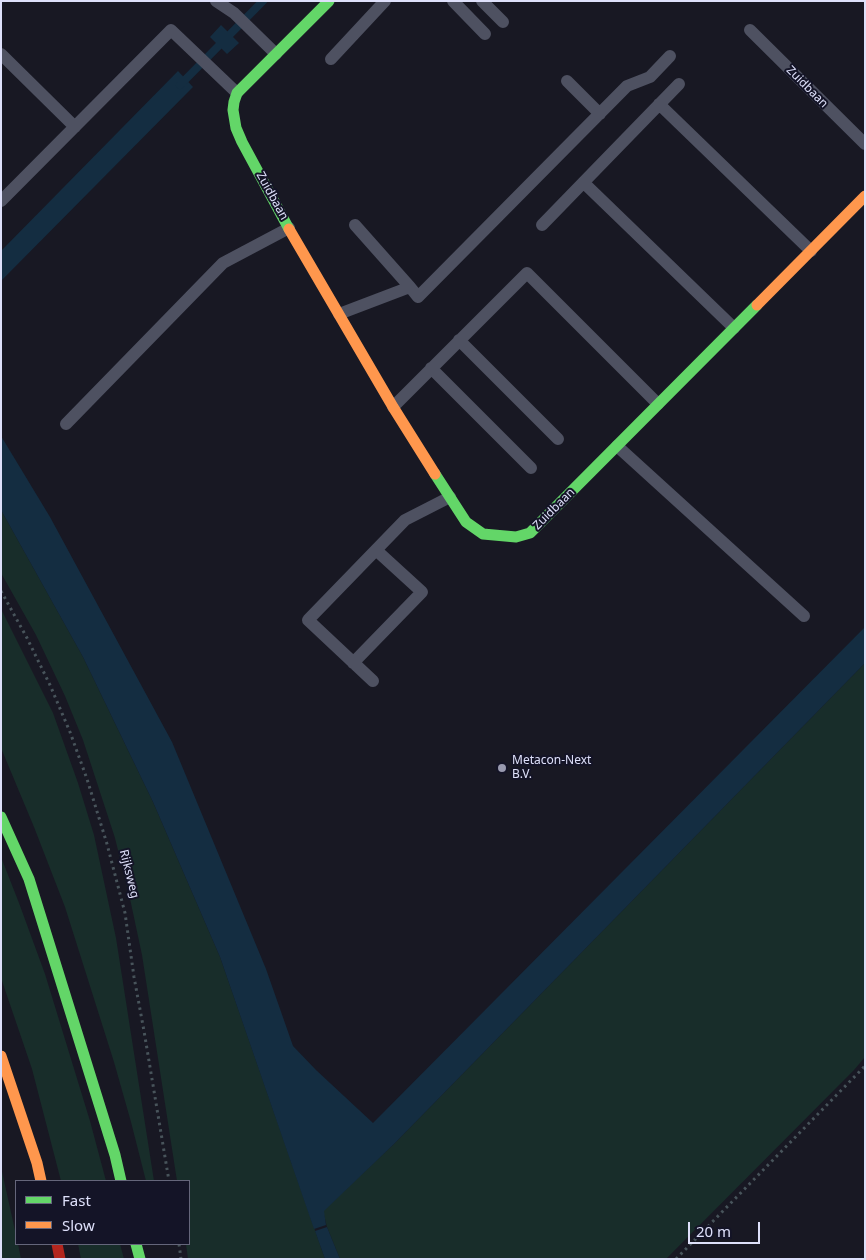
<!DOCTYPE html>
<html>
<head>
<meta charset="utf-8">
<style>
  body { margin:0 }
  #map { position:relative; width:866px; height:1260px; overflow:hidden; background:#181823; font-family:"Noto Sans",sans-serif }
  canvas { display:block }
  .frame { position:absolute; inset:0; border:2px solid #dee0fa; pointer-events:none }
  .legend { position:absolute; left:15px; top:1180px; width:175px; height:65px; box-sizing:border-box; background:#141427; border:1px solid #65667b; margin:0; padding:6px 9px; list-style:none; font-size:15px; color:#dee0fa }
  .legend li { display:flex; align-items:center; gap:10px; height:25px }
  .legend b { width:25px; border:1px solid #65667b }
  .scale { position:absolute; left:688px; top:1222px; width:72px; height:22px; box-sizing:border-box; border:2px solid #dee0fa; border-top:0; padding-left:6px; font-size:15px; line-height:18px; white-space:nowrap; color:#dee0fa; -webkit-text-stroke:4px #141427; paint-order:stroke }
</style>
</head>
<body>
<div id="map">
<canvas width="866" height="1260"></canvas>
<div class="frame"></div>
<ul class="legend">
<li><b style="height:6px;background:#63d668"></b>Fast</li>
<li><b style="height:6px;background:#ff974d"></b>Slow</li>
</ul>
<div class="scale">20 m</div>
</div>
<script>
const context = document.querySelector('canvas').getContext('2d');
context.lineJoin = 'round';
function paint(path, color) { context.fillStyle = color; context.fill(path, 'evenodd'); }
const toPath = rows => new Path2D(rows.map(r => 'M' + r).join(''));
function stroke(path, color, width, dash) { context.strokeStyle = color; context.lineWidth = width; context.lineCap = dash ? 'butt' : 'round'; context.setLineDash(dash || []); context.stroke(path); }
function drawText(font, color, halo, rows, align = 'center') {
  context.font = font + ' "Noto Sans",sans-serif'; context.lineWidth = 4; context.setLineDash([]); context.textBaseline = 'middle'; context.strokeStyle = halo; context.fillStyle = color; for (const [text, x, y, turn = 0] of rows) {
    context.save(); context.translate(x, y); context.rotate((+turn || 0) * Math.PI / 180); context.textAlign = isNaN(turn) ? turn : align; if (halo) context.strokeText(text, 0, 0); context.fillText(text, 0, 0); context.restore();
  }
}
paint(toPath([
  [1,510,83,657,153,802,220,957,325,1259,188,1259,186,1244,189,1244,189,1181,177,1181,142,955,129,894,115,838,83,740,65,696,36,635,1,573],
  [1,609,53,713,78,783,94,835,116,938,154,1181,146,1181,131,1122,114,1062,65,907,34,827,1,748],
  [865,663,865,1057,854,1070,666,1259,340,1259,327,1227,323,1211,394,1144],
  [1,857,19,903,45,974,90,1121,106,1181,61,1181,32,1069,1,978],
  [1,1167,16,1235,16,1244,18,1244,21,1259,1,1259],
  [78,1244,120,1244,124,1259,81,1259]
]), '#182d2a');
paint(toPath([
  [221,25,239,43,227,54,210,37],
  [178,71,193,87,1,281,1,251],
  [1,436,50,517,172,742,266,969,293,1046,316,1070,373,1123,865,627,865,663,394,1144,324,1211,326,1225,314,1229,220,957,153,802,83,657,1,510],
  [327,1227,340,1259,325,1259,315,1231]
]), '#142d41');
stroke(toPath([
  [180,85,263,1]
]), '#142d41', 8);
stroke(toPath([
  [1,591,27,638,50,685,70,732,87,779,107,844,125,913,134,977,144,1031,169,1181],
  [179,1244,181,1259],
  [676,1259,865,1066]
]), '#48545b', 3, [2.5, 4]);
stroke(toPath([
  [216,1,234,13,276,54],
  [453,1,485,34],
  [482,1,503,22],
  [750,30,865,144],
  [1,54,75,127],
  [331,59,385,1],
  [567,81,600,114],
  [659,104,811,251],
  [584,183,734,328],
  [1,201,171,30,237,93],
  [542,225,679,84],
  [410,287,418,297,627,86,650,77,670,56],
  [339,314,410,287,355,225],
  [459,340,558,439],
  [431,368,531,468],
  [393,407,527,273,658,404],
  [66,424,223,263,289,228],
  [617,446,804,616],
  [353,663,422,592,376,550],
  [373,681,308,620,405,520,450,497]
]), '#4e5161', 12);
stroke(toPath([
  [289,229,242,142,236,128,233,110,234,102,237,93,329,1],
  [435,474,466,522,483,534,516,537,530,533,757,305],
  [1,817,29,879,115,1155,121,1181],
  [136,1244,140,1259]
]), '#63d668', 11);
stroke(toPath([
  [289,229,393,407,435,474],
  [757,305,865,196],
  [1,1056,37,1163,41,1181]
]), '#ff974d', 11);
stroke(toPath([
  [57,1244,60,1259]
]), '#b3261e', 11);
for (const [x, y, r, color] of [
  [502,768,5,"#999aaf"]
]) { const dot = new Path2D(); dot.arc(x, y, r, 0, 2 * Math.PI); context.fillStyle = color; context.fill(dot); stroke(dot, '#141427', 2); }
drawText('12px', '#dee0fa', '#141427', [
  ["Zuidbaan",807,87,45],
  ["Zuidbaan",272,196,61],
  ["Zuidbaan",554,509,-45],
  ["Rijksweg",129,874,76]
]);
drawText('12px', '#dee0fa', '#141427', [
  ["Metacon-Next",512,761],
  ["B.V.",512,775]
], 'left');
</script>
</body>
</html>
